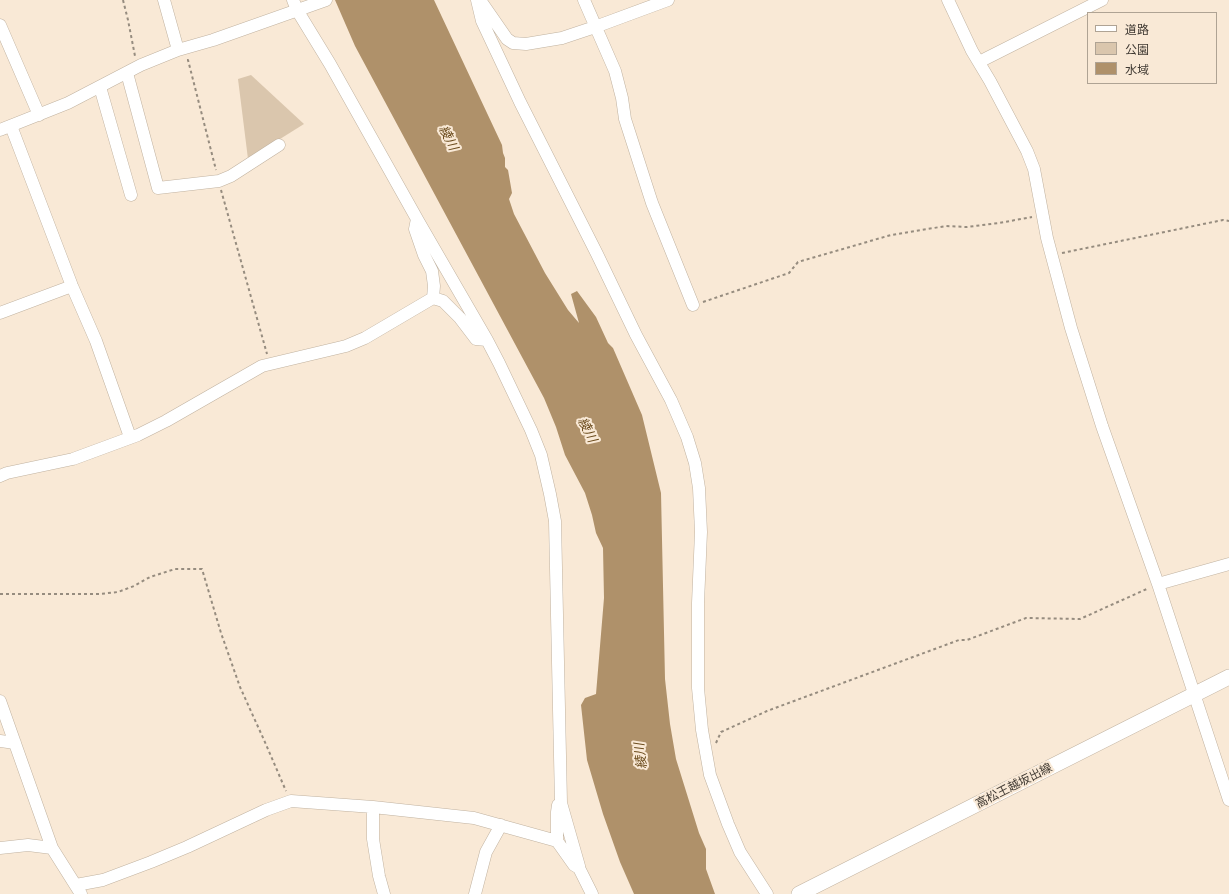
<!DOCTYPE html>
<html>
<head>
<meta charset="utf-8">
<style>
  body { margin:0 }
  #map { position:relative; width:1229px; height:894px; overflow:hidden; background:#f9e9d6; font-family:"Work Sans","Noto Sans JP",sans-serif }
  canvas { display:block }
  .legend { position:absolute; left:1087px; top:12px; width:130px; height:72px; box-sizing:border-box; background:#f9e9d6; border:1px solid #afa394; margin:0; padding:5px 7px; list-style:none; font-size:12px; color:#3f3932 }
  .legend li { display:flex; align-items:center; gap:8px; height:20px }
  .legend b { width:20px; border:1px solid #afa394 }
</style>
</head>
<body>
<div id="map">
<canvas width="1229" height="894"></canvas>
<ul class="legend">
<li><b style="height:5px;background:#fff"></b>道路</li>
<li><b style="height:11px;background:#dac6ad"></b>公園</li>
<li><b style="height:11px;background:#af916a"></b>水域</li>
</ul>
</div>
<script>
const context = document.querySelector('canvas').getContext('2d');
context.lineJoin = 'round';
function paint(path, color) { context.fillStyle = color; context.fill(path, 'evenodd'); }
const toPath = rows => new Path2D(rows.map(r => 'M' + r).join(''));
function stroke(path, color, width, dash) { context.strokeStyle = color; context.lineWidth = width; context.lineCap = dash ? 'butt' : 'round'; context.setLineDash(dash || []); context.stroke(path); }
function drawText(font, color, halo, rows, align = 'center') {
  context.font = font + ' "Work Sans","Noto Sans JP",sans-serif'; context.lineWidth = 4; context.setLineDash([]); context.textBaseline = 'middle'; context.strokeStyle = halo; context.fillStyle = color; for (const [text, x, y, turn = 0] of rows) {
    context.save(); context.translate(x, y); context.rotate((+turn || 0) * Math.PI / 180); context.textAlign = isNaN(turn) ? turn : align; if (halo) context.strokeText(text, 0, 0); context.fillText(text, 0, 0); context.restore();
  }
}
paint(toPath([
  [251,75,304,124,248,159,238,79]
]), '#dac6ad');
paint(toPath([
  [335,0,434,0,502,145,503,153,505,158,505,167,508,170,512,193,509,199,514,214,545,273,568,310,579,323,571,294,577,291,596,317,608,343,613,348,642,415,661,493,665,679,670,724,676,759,699,833,706,849,706,869,715,894,634,894,620,862,603,814,587,760,581,705,585,698,596,694,604,598,603,548,596,533,592,515,585,493,565,455,556,427,544,398,355,46]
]), '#af916a');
const minor = toPath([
  [164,0,178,50],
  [293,0,297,10,330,64,417,219,415,229,424,255,432,271,434,286,433,298],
  [477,0,482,21,520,102,597,254,636,335,671,400,687,437,695,463,699,488,701,532,698,603,698,688,702,730,710,775,728,824,740,852,767,894],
  [480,0,507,39,513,43,526,44,562,38,595,27,668,0],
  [584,0,615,71,622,98,625,119,652,203,693,305],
  [948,0,972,51,990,81,1027,151,1034,169,1047,238,1071,328,1102,426,1158,584,1229,800],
  [0,25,39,115],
  [979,62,1102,0],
  [127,73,158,188,219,181,231,176,279,145],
  [100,87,131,195],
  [11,126,72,286,96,341,130,437],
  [0,130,68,103,141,65,178,50,213,40,326,0],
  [417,219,487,340],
  [0,313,72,286],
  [0,476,7,473,73,459,138,435,166,421,262,366,346,346,365,338,433,298,443,301,460,318,476,339,487,340,499,363,531,430,541,455,550,494,555,521,561,803,558,805,557,812,557,841,574,865,579,868,592,894],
  [1158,584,1229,564],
  [0,701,52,848,81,894],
  [0,741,15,743],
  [561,803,579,866],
  [373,807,373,839,379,876,384,894],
  [0,848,28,845,52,848],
  [76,885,103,880,151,862,187,847,266,810,291,801,373,807,474,818,557,841],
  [475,894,486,852,501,825]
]);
const major = toPath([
  [799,894,1229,677]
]);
stroke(minor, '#c0b2a0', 13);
stroke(major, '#c0b2a0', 16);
stroke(toPath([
  [123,0,128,20,135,56],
  [187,60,188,60,216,170],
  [221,190,267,354],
  [1062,253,1223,220,1229,221],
  [703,302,789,273,798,262,891,235,946,226,967,227,999,223,1032,217],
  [0,594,100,594,118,592,134,586,150,577,175,569,202,569,221,633,240,687,264,740,286,791],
  [716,743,721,732,767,711,959,640,967,640,1026,618,1080,619,1149,588]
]), '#968c7f', 2, [3, 3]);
stroke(minor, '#fff', 12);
stroke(major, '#fff', 15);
drawText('12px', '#3f3932', '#f9e9d6', [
  ["高松王越坂出線",1014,786,-27]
]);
drawText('italic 13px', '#69491a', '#f9e9d6', [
  ["綾川",448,138,63],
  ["綾川",587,430,63],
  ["綾川",641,756,-96]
]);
</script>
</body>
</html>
